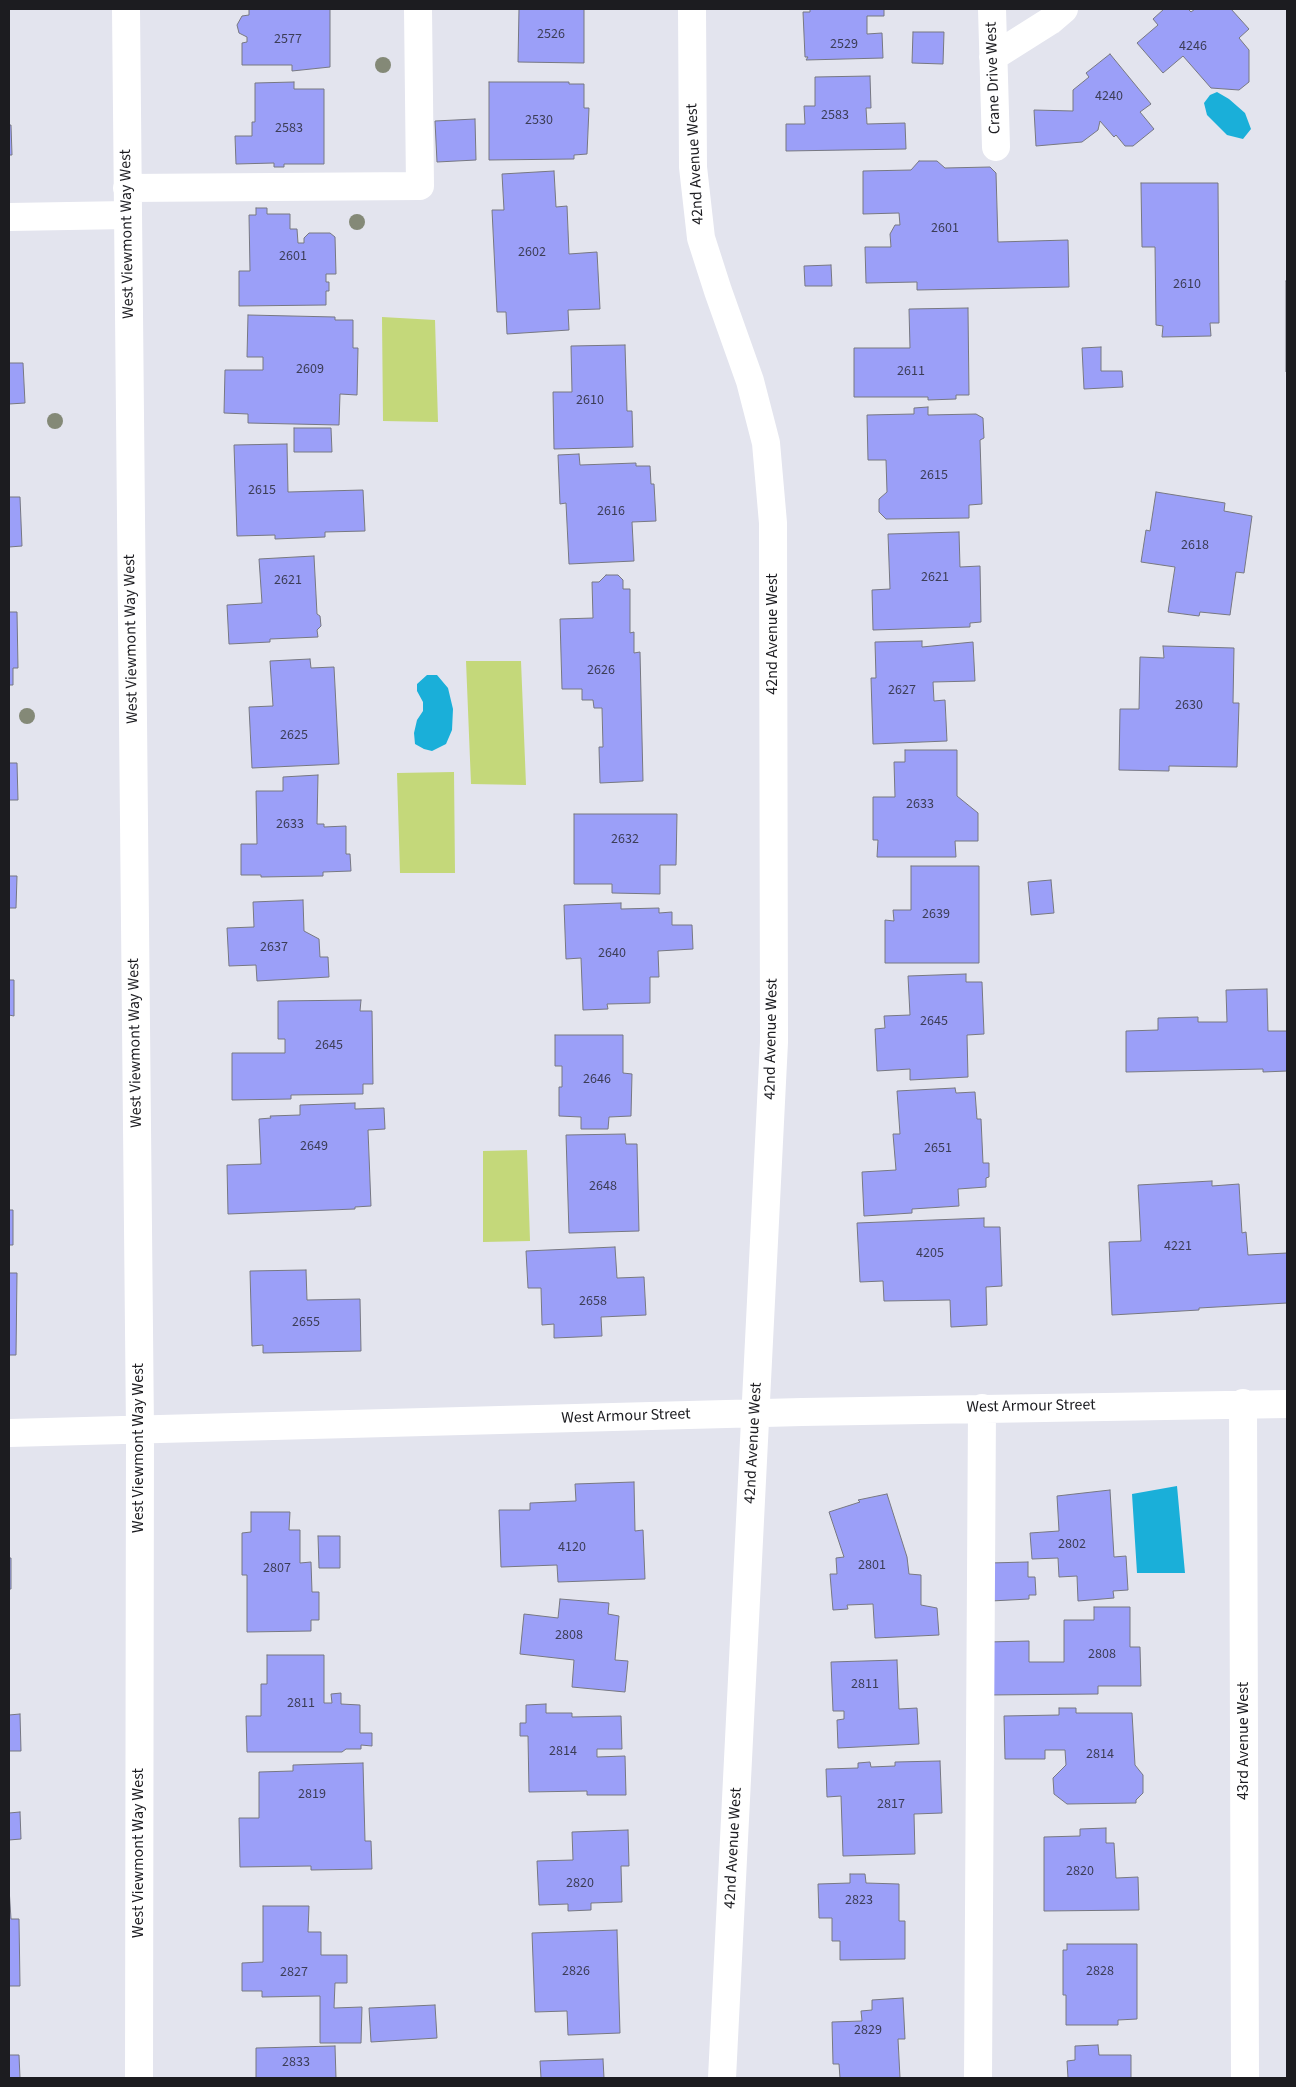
<!DOCTYPE html>
<html>
<head>
<meta charset="utf-8">
<style>
  body { margin:0 }
  #map { position:relative; width:1296px; height:2087px; overflow:hidden; background:#e3e4ee; font-family:"Source Sans 3",sans-serif }
  canvas { display:block }
  .frame { position:absolute; inset:0; border:10px solid #1c1c20; pointer-events:none }
</style>
</head>
<body>
<div id="map">
<canvas width="1296" height="2087"></canvas>
<div class="frame"></div>
</div>
<script>
const context = document.querySelector('canvas').getContext('2d');
context.lineJoin = 'round';
function paint(path, color) { context.fillStyle = color; context.fill(path, 'evenodd'); }
const toPath = rows => new Path2D(rows.map(r => 'M' + r).join(''));
function stroke(path, color, width, dash) { context.strokeStyle = color; context.lineWidth = width; context.lineCap = dash ? 'butt' : 'round'; context.setLineDash(dash || []); context.stroke(path); }
function drawText(font, color, halo, rows, align = 'center') {
  context.font = font + ' "Source Sans 3",sans-serif'; context.lineWidth = 5; context.setLineDash([]); context.textBaseline = 'middle'; context.strokeStyle = halo; context.fillStyle = color; for (const [text, x, y, turn = 0] of rows) {
    context.save(); context.translate(x, y); context.rotate((+turn || 0) * Math.PI / 180); context.textAlign = isNaN(turn) ? turn : align; if (halo) context.strokeText(text, 0, 0); context.fillText(text, 0, 0); context.restore();
  }
}
paint(toPath([
  [382,317,435,320,438,422,383,421],
  [466,661,521,661,526,785,471,784],
  [454,772,455,873,400,873,397,773],
  [527,1150,530,1241,483,1242,483,1151]
]), '#c4d87a');
paint(toPath([
  [1217,92,1229,99,1245,113,1251,129,1243,139,1227,135,1207,115,1204,103,1210,95],
  [427,675,437,675,448,688,453,709,452,730,446,744,432,751,424,749,415,744,414,733,417,720,423,711,423,702,417,691,417,684],
  [1177,1486,1185,1573,1137,1573,1132,1494]
]), '#1aafd9');
const building = toPath([
  [249,9,330,9,330,67,292,71,292,65,242,65,242,43,247,42,247,37,239,33,237,25,242,16,249,15,249,9],
  [519,9,584,9,584,63,518,62,519,9],
  [810,9,884,9,884,16,867,16,867,34,882,33,883,58,806,60,808,57,805,57,803,12,810,12,810,9],
  [1164,9,1188,9,1191,12,1195,9,1231,9,1249,29,1239,38,1249,50,1249,82,1239,90,1211,88,1183,56,1163,73,1137,43,1158,25,1153,19,1164,9],
  [913,32,944,32,943,64,912,63,913,32],
  [1110,54,1151,104,1140,112,1154,129,1133,146,1125,146,1116,135,1114,137,1100,121,1098,130,1082,142,1036,146,1034,110,1073,111,1073,90,1089,77,1086,73,1110,54],
  [870,76,871,108,866,108,867,124,905,123,906,149,786,151,786,124,805,124,804,106,815,106,815,77,870,76],
  [294,82,294,89,324,89,324,164,284,164,284,167,274,167,274,163,236,164,235,136,252,136,252,122,255,122,255,83,294,82],
  [489,82,569,82,569,84,584,84,584,108,589,108,587,154,574,155,574,159,489,160,489,82],
  [475,119,476,160,437,162,435,121,475,119],
  [9,125,11,125,12,155,9,155,9,125],
  [919,161,937,161,945,168,990,167,996,173,998,242,1068,240,1069,287,917,290,917,282,866,283,865,247,891,247,890,234,895,225,900,225,899,213,863,214,863,171,911,170,919,161],
  [554,171,556,207,567,206,569,254,597,252,600,309,568,310,569,330,507,334,506,312,497,312,492,210,504,210,502,174,554,171],
  [1141,183,1218,183,1219,323,1210,323,1211,336,1162,337,1163,326,1156,325,1155,247,1142,247,1141,183],
  [256,208,267,208,267,214,290,214,290,229,297,229,298,243,304,243,304,238,309,233,330,233,335,237,336,274,326,274,326,282,329,282,329,291,326,291,326,305,239,306,239,271,250,271,249,215,256,215,256,208],
  [831,265,832,286,805,286,804,266,831,265],
  [1286,281,1287,281,1287,372,1286,372,1286,281],
  [968,308,969,395,956,395,956,399,928,400,928,397,854,397,854,348,910,348,909,309,968,308],
  [248,315,335,317,335,320,353,320,353,348,358,348,357,395,340,394,339,425,248,423,248,414,224,413,225,370,263,370,263,357,247,357,248,315],
  [625,345,627,411,632,411,633,447,554,449,553,392,572,392,571,346,625,345],
  [1101,347,1101,371,1122,371,1123,387,1084,389,1082,348,1101,347],
  [9,363,23,363,25,403,9,404,9,363],
  [928,407,928,415,976,414,983,418,984,438,980,440,982,504,969,505,969,518,886,519,879,512,879,499,887,492,886,460,868,460,867,415,914,414,914,408,928,407],
  [294,428,331,428,332,452,294,452,294,428],
  [287,444,288,492,363,490,365,531,325,532,325,537,275,539,275,535,237,536,234,445,287,444],
  [579,454,580,465,636,463,636,466,650,466,651,484,654,484,656,521,632,522,634,561,569,564,566,503,560,504,558,455,579,454],
  [1156,492,1225,503,1224,511,1252,516,1244,573,1236,572,1230,615,1200,612,1199,616,1168,612,1175,567,1141,562,1146,530,1150,531,1156,492],
  [9,497,20,497,22,546,9,547,9,497],
  [959,532,960,567,980,566,981,622,970,623,970,627,873,630,872,590,890,589,888,534,959,532],
  [314,556,317,614,320,616,321,626,317,630,318,637,270,639,270,642,229,644,227,605,262,603,259,559,314,556],
  [606,575,618,575,623,580,623,589,630,589,630,633,634,632,634,653,640,652,643,781,600,783,599,747,603,747,602,708,594,708,593,700,582,700,582,689,562,689,560,619,593,618,592,582,599,582,606,575],
  [9,612,17,612,18,668,13,668,13,685,9,685,9,612],
  [922,641,922,647,973,642,975,681,933,682,934,701,945,700,947,741,873,744,871,678,876,678,875,642,922,641],
  [1163,646,1234,648,1233,703,1239,703,1237,767,1169,766,1169,771,1119,770,1120,709,1139,709,1140,657,1164,658,1163,646],
  [310,659,311,668,334,667,339,764,252,768,249,707,273,706,270,661,310,659],
  [905,750,957,750,957,796,978,813,978,841,955,841,956,857,877,857,878,840,873,840,873,797,895,797,894,762,905,762,905,750],
  [9,763,17,763,18,800,9,800,9,763],
  [318,775,317,824,324,824,324,827,346,826,346,854,350,854,351,871,323,872,323,876,261,877,261,875,241,875,241,844,257,844,256,791,283,791,283,777,318,775],
  [574,814,677,814,676,865,660,865,660,894,612,893,612,884,574,884,574,814],
  [911,866,979,866,979,963,885,963,885,920,894,921,893,910,911,910,911,866],
  [9,876,17,876,16,908,9,908,9,876],
  [1051,880,1054,913,1031,915,1028,882,1051,880],
  [303,900,304,931,319,939,320,957,328,957,329,977,257,981,256,965,229,966,227,928,254,927,253,902,303,900],
  [621,903,621,909,659,908,659,913,672,912,672,925,692,925,693,949,658,951,659,977,650,977,650,1003,607,1004,608,1009,583,1010,581,958,566,959,564,905,621,903],
  [966,974,966,982,982,982,984,1034,967,1035,968,1077,910,1080,910,1069,877,1071,875,1029,885,1028,884,1016,910,1015,908,976,966,974],
  [9,980,14,980,14,1016,9,1015,9,980],
  [1267,989,1268,1031,1287,1031,1287,1071,1263,1072,1263,1069,1126,1072,1126,1031,1158,1030,1158,1018,1198,1017,1198,1022,1227,1022,1226,990,1267,989],
  [361,1000,360,1011,372,1011,373,1084,363,1084,363,1094,291,1095,291,1099,232,1100,232,1053,285,1053,285,1039,278,1039,278,1001,361,1000],
  [555,1035,623,1035,623,1073,632,1074,631,1116,609,1117,608,1129,581,1129,581,1117,559,1116,559,1087,562,1087,562,1066,555,1066,555,1035],
  [955,1088,956,1093,975,1092,977,1119,981,1119,983,1163,989,1163,989,1177,986,1178,986,1187,958,1189,959,1206,912,1209,912,1213,864,1216,862,1172,896,1170,893,1134,900,1134,897,1091,955,1088],
  [355,1103,355,1109,384,1108,385,1129,368,1130,371,1206,355,1207,355,1209,228,1214,227,1165,261,1164,259,1119,271,1118,270,1116,300,1115,300,1105,355,1103],
  [625,1134,626,1144,637,1144,639,1231,569,1233,566,1135,625,1134],
  [1212,1181,1212,1186,1239,1184,1242,1233,1246,1232,1248,1255,1287,1253,1287,1303,1199,1308,1199,1310,1112,1315,1109,1242,1141,1241,1138,1185,1212,1181],
  [9,1210,13,1210,13,1245,9,1245,9,1210],
  [984,1218,984,1227,1000,1227,1002,1286,986,1287,987,1325,951,1327,950,1300,884,1301,883,1281,860,1282,857,1223,984,1218],
  [615,1247,617,1278,644,1277,646,1315,601,1317,602,1336,554,1338,554,1324,542,1325,541,1288,528,1288,526,1251,615,1247],
  [306,1270,307,1300,360,1299,361,1351,263,1353,263,1345,252,1346,250,1271,306,1270],
  [9,1273,17,1273,16,1355,9,1355,9,1273],
  [634,1482,635,1531,643,1530,645,1579,558,1582,557,1565,501,1567,499,1510,530,1510,530,1503,576,1501,575,1484,634,1482],
  [1110,1490,1114,1557,1126,1556,1128,1590,1113,1591,1114,1598,1078,1601,1077,1576,1059,1577,1058,1558,1032,1559,1030,1533,1059,1531,1057,1496,1110,1490],
  [887,1494,907,1557,909,1574,921,1575,921,1605,937,1608,939,1635,875,1638,873,1604,847,1605,848,1609,833,1610,830,1574,837,1574,836,1558,844,1557,829,1512,860,1502,858,1500,887,1494],
  [251,1512,290,1512,289,1530,300,1530,300,1563,311,1562,312,1592,319,1592,319,1620,311,1620,311,1631,247,1632,247,1575,242,1575,242,1533,251,1532,251,1512],
  [318,1536,340,1536,340,1568,319,1568,318,1536],
  [9,1558,11,1558,11,1589,9,1589,9,1558],
  [1028,1562,1028,1577,1035,1577,1036,1595,1029,1595,1029,1599,991,1601,989,1563,1028,1562],
  [560,1599,609,1603,608,1614,619,1616,615,1660,628,1661,625,1692,572,1687,574,1660,520,1654,524,1614,558,1618,560,1599],
  [1094,1607,1130,1607,1130,1647,1140,1647,1141,1686,1098,1686,1098,1694,988,1695,987,1642,1029,1641,1029,1662,1064,1662,1064,1620,1094,1620,1094,1607],
  [267,1655,324,1655,324,1703,332,1703,331,1694,341,1693,341,1704,360,1705,360,1733,372,1733,372,1746,361,1745,361,1749,346,1749,342,1752,247,1752,246,1716,261,1716,261,1684,267,1684,267,1655],
  [897,1660,899,1709,917,1708,919,1744,838,1748,837,1720,844,1719,844,1711,833,1711,831,1662,897,1660],
  [546,1704,546,1713,572,1713,572,1717,621,1716,622,1749,597,1749,597,1757,625,1756,626,1795,587,1795,587,1791,529,1792,528,1736,520,1736,520,1723,526,1723,526,1705,546,1704],
  [1059,1708,1076,1708,1076,1713,1132,1713,1135,1765,1143,1775,1143,1793,1136,1800,1136,1803,1067,1804,1054,1794,1053,1778,1066,1765,1065,1750,1045,1750,1045,1759,1005,1759,1004,1716,1059,1715,1059,1708],
  [20,1714,21,1751,9,1751,9,1715,20,1714],
  [940,1761,942,1813,914,1814,915,1854,843,1856,841,1796,827,1797,826,1769,858,1768,858,1763,870,1762,871,1767,895,1766,895,1762,940,1761],
  [363,1763,365,1841,371,1841,372,1869,311,1870,311,1866,240,1867,239,1818,259,1818,259,1772,293,1771,293,1765,363,1763],
  [20,1812,21,1839,9,1840,9,1813,20,1812],
  [1106,1828,1106,1843,1114,1843,1116,1878,1138,1877,1139,1910,1044,1911,1044,1837,1080,1836,1080,1829,1106,1828],
  [628,1830,629,1866,621,1866,622,1902,591,1903,591,1910,568,1911,568,1904,539,1905,537,1861,573,1860,572,1832,628,1830],
  [850,1874,865,1874,866,1883,899,1884,899,1921,905,1921,905,1959,840,1960,840,1941,832,1941,832,1918,819,1918,818,1884,850,1883,850,1874],
  [9,1888,11,1919,19,1919,20,1986,9,1986,9,1888],
  [263,1906,309,1906,308,1932,321,1932,321,1955,347,1955,347,1983,335,1983,334,2008,362,2007,361,2043,320,2043,320,1996,262,1997,262,1991,242,1991,242,1963,263,1962,263,1906],
  [617,1930,620,2033,568,2035,567,2011,535,2012,532,1933,617,1930],
  [1067,1944,1137,1944,1137,2019,1118,2020,1118,2025,1066,2025,1066,1995,1063,1995,1063,1950,1067,1950,1067,1944],
  [903,1998,905,2039,898,2039,900,2078,840,2078,839,2064,833,2064,832,2022,862,2021,861,2011,872,2010,872,2000,903,1998],
  [435,2005,437,2038,371,2042,369,2008,435,2005],
  [1098,2045,1099,2055,1131,2055,1131,2078,1068,2078,1067,2061,1075,2060,1075,2046,1098,2045],
  [335,2046,336,2078,256,2078,256,2048,335,2046],
  [9,2055,19,2055,20,2078,9,2078,9,2055],
  [603,2059,604,2078,541,2078,540,2061,603,2059]
]);
paint(building, '#9b9ff8');
stroke(building, '#777881', 1);
stroke(toPath([
  [126,9,140,1430,139,2078],
  [692,9,693,167,701,238,718,291,750,381,766,443,773,523,774,1042,722,2078],
  [992,9,996,147],
  [993,57,1050,21,1064,9],
  [127,188,420,186,418,9],
  [9,217,128,215],
  [1243,1403,1245,2078],
  [9,1433,802,1412,1287,1404],
  [978,2078,982,1408]
]), '#fff', 28);
context.fillStyle = '#848977';
for (const [x, y] of [
  [383,65],
  [357,222],
  [55,421],
  [27,716]
]) { context.beginPath(); context.arc(x, y, 8, 0, 2 * Math.PI); context.fill(); }
drawText('14px', '#3c3d56', null, [
  ["2526",551,35],
  ["2577",288,40],
  ["2529",844,45],
  ["4246",1193,47],
  ["4240",1109,97],
  ["2583",835,116],
  ["2530",539,121],
  ["2583",289,129],
  ["2601",945,229],
  ["2602",532,253],
  ["2601",293,257],
  ["2610",1187,285],
  ["2609",310,370],
  ["2611",911,372],
  ["2610",590,401],
  ["2615",934,476],
  ["2615",262,491],
  ["2616",611,512],
  ["2618",1195,546],
  ["2621",935,578],
  ["2621",288,581],
  ["2626",601,671],
  ["2627",902,691],
  ["2630",1189,706],
  ["2625",294,736],
  ["2633",920,805],
  ["2633",290,825],
  ["2632",625,840],
  ["2639",936,915],
  ["2637",274,948],
  ["2640",612,954],
  ["2645",934,1022],
  ["2645",329,1046],
  ["2646",597,1080],
  ["2649",314,1147],
  ["2651",938,1149],
  ["2648",603,1187],
  ["4221",1178,1247],
  ["4205",930,1254],
  ["2658",593,1302],
  ["2655",306,1323],
  ["2802",1072,1545],
  ["4120",572,1548],
  ["2801",872,1566],
  ["2807",277,1569],
  ["2808",569,1636],
  ["2808",1102,1655],
  ["2811",865,1685],
  ["2811",301,1704],
  ["2814",563,1752],
  ["2814",1100,1755],
  ["2819",312,1795],
  ["2817",891,1805],
  ["2820",1080,1872],
  ["2820",580,1884],
  ["2823",859,1901],
  ["2826",576,1972],
  ["2828",1100,1972],
  ["2827",294,1973],
  ["2829",868,2031],
  ["2833",296,2063]
]);
drawText('16px', '#1c1c20', '#fff', [
  ["Crane Drive West",994,78,-92],
  ["42nd Avenue West",696,164,-93],
  ["West Viewmont Way West",128,234,-91],
  ["42nd Avenue West",773,634,-90],
  ["West Viewmont Way West",132,639,-91],
  ["42nd Avenue West",772,1039,-89],
  ["West Viewmont Way West",136,1043,-91],
  ["West Armour Street",1031,1407,-1],
  ["West Armour Street",626,1417,-2],
  ["42nd Avenue West",754,1443,-87],
  ["West Viewmont Way West",139,1448,-90],
  ["43rd Avenue West",1244,1741,-90],
  ["42nd Avenue West",734,1848,-87],
  ["West Viewmont Way West",139,1853,-90]
]);
</script>
</body>
</html>
